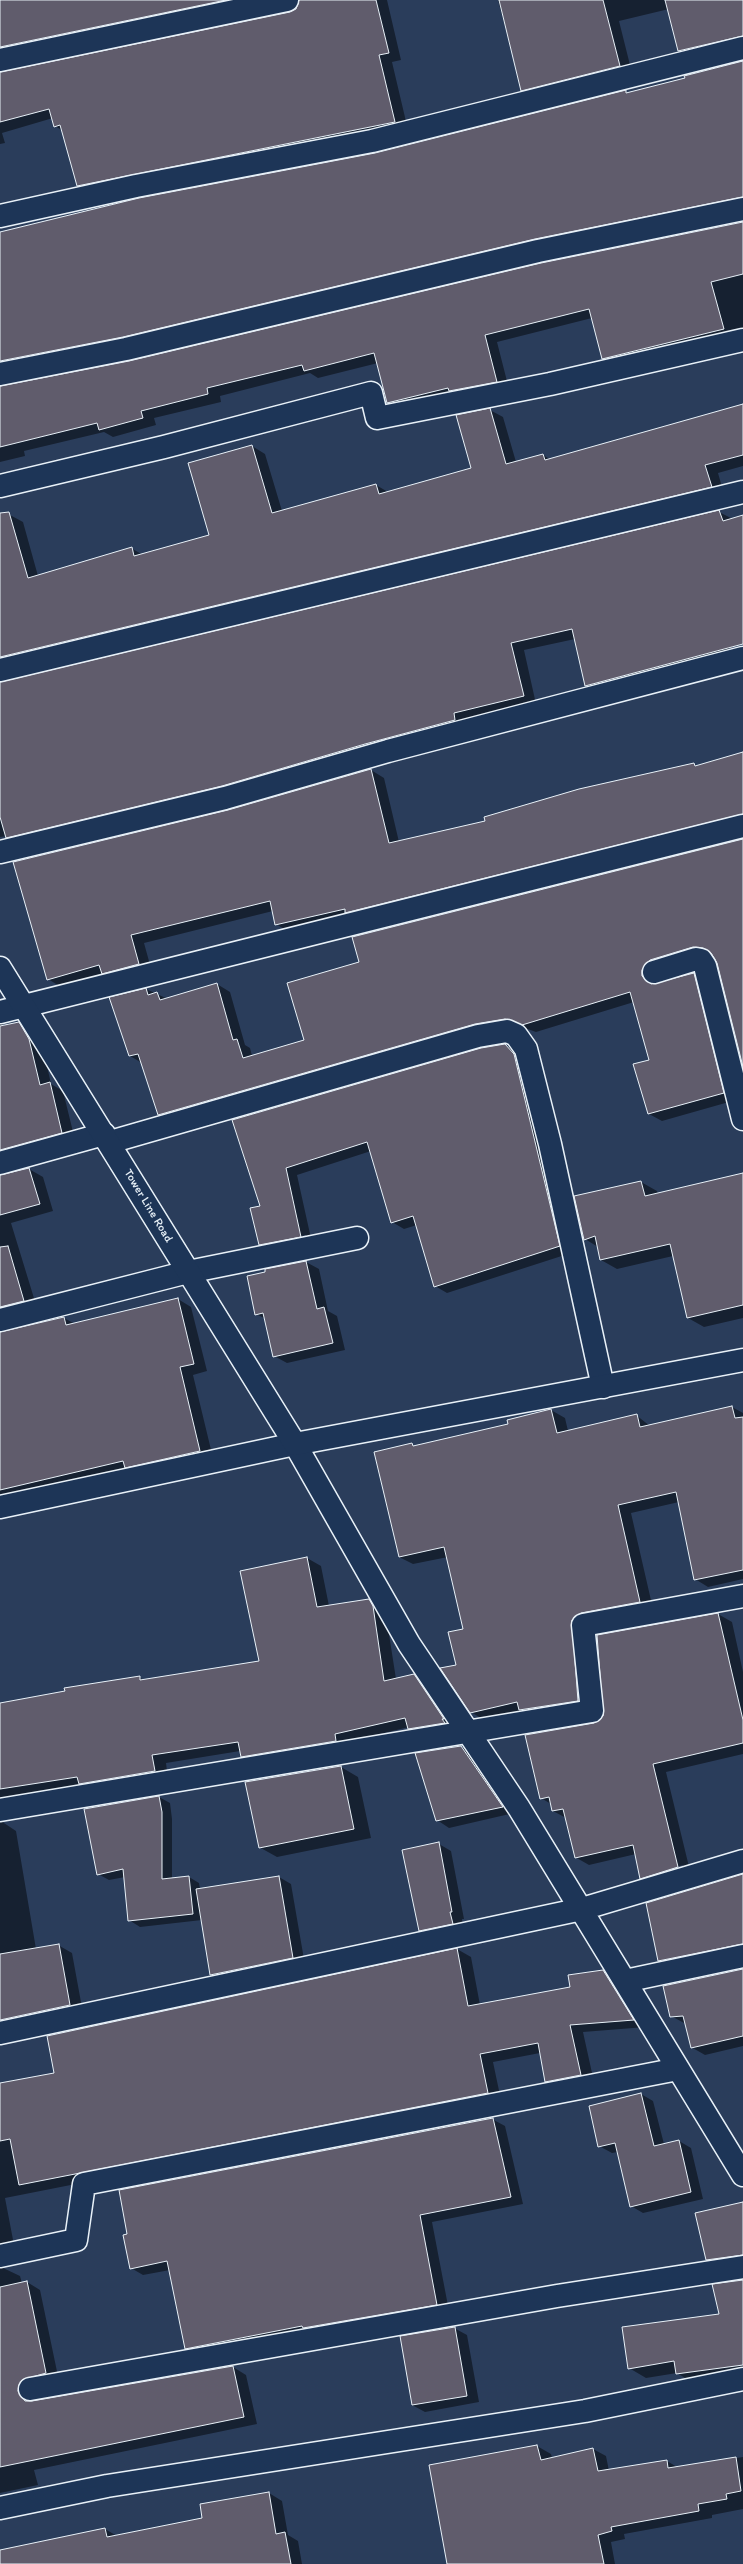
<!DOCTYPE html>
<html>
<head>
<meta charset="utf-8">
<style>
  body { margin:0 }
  canvas { display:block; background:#2a3d5b }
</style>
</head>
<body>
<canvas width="743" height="2564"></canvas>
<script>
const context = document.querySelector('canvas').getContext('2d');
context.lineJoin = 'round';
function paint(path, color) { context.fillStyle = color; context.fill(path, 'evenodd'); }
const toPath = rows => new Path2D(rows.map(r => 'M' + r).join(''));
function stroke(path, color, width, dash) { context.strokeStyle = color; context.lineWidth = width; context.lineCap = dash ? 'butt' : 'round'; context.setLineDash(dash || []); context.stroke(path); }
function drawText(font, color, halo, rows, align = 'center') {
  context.font = font + ' Itim,sans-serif'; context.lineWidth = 4; context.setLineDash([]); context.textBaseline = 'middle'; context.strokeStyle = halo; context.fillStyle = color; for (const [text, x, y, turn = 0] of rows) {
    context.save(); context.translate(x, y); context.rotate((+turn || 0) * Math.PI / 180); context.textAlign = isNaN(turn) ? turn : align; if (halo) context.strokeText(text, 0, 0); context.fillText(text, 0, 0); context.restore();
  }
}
paint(toPath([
  [0,0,274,0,1,63,3,73,290,13,296,10,300,0,387,0,401,60,392,62,408,130,91,193,78,186,63,131,55,126,53,118,2,133,5,143,0,144],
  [498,0,743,0,743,46,692,58,679,51,669,9,619,21,632,73,535,98,522,90],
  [743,62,743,206,1,377,1,385,3,387,129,362,743,223,743,335,617,366,603,359,592,318,497,342,509,389,401,410,388,402,378,363,318,378,310,373,220,396,221,402,154,418,156,425,113,437,104,432,24,451,25,456,0,462,0,233,375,154,625,91,629,93,686,79],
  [743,405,743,466,718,473,724,494,4,669,1,681,2,683,719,512,733,519,743,516,743,643,729,648,733,658,599,693,586,685,575,639,524,650,536,704,20,845,7,836,0,837,0,517,10,515,23,522,38,576,131,548,143,555,210,536,252,446,265,454,282,511,376,485,388,492,472,468,490,410,503,417,516,462,543,455,551,460],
  [743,753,743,825,289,932,276,924,273,911,144,943,152,972,116,981,105,974,61,987,48,979,228,811,371,770,384,778,399,842,487,821,694,764,698,766],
  [743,840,743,1063,718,963,713,954,663,967,658,971,655,984,694,974,707,981,736,1100,662,1121,649,1114,651,1060,634,1002,536,1032,519,1026,172,1122,159,1115,142,1063,130,1056,146,989,168,999,217,984,230,992,245,1045,250,1048,252,1056,305,1040,361,963],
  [0,1004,3,1026,18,1023,32,1031,43,1048,51,1084,63,1091,75,1140,1,1167,1,1175,29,1169,43,1177,53,1211,11,1223,37,1308,1,1324,1,1332,64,1318,75,1324,178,1299,191,1307,207,1371,193,1375,213,1458,0,1503],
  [505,1045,517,1052,571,1253,447,1293,435,1286,417,1225,404,1229,392,1222,371,1151,297,1175,312,1243,272,1251,260,1244,261,1207,233,1121],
  [306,1235,306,1237,269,1244,269,1242],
  [743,1174,743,1318,704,1327,688,1318,673,1256,617,1269,601,1260,598,1247,585,1239,575,1197,641,1182,657,1191,658,1194],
  [306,1262,319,1269,328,1311,337,1316,345,1350,287,1363,274,1356,266,1319,256,1314,266,1270],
  [732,1407,743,1413,743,1579,708,1587,695,1579,679,1502,631,1513,653,1609,594,1620,591,1708,533,1717,522,1711,484,1720,471,1712,457,1665,464,1630,448,1557,413,1564,399,1557,412,1444,416,1447,509,1425,551,1410,565,1418,568,1431,636,1415,650,1426],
  [307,1558,321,1566,329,1606,369,1600,383,1608,386,1615,396,1679,414,1675,428,1683,457,1726,423,1736,409,1727,255,1764,241,1756,240,1751,166,1763,168,1779,5,1808,1,1821,16,1831,36,1949,58,1945,72,1953,83,2013,0,2028,0,1704,139,1677,144,1680,260,1662],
  [718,1614,732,1622,743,1672,743,1754,666,1772,691,1875,654,1886,641,1878,636,1854,589,1865,575,1857,566,1818,553,1811,551,1804,541,1798,594,1724],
  [683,1865,683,1867,651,1877,651,1874],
  [461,1747,474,1754,514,1813,449,1828,437,1820],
  [341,1767,358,1777,371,1838,277,1857,259,1847],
  [159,1797,170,1803,172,1819,172,1879,189,1877,199,1883,200,1889,279,1877,291,1884,305,1965,224,1982,211,1975,202,1920,140,1927,129,1920,125,1877,109,1880,98,1874],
  [439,1844,451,1851,464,1919,462,1919,464,1931,432,1938,419,1930],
  [743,1875,743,1953,672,1968,659,1961],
  [457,1949,471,1957,480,2005,571,1987,603,1971,617,1979,646,2027,583,2032,594,2082,560,2089,546,2081,540,2053,493,2062,501,2100,5,2198,15,2250,5,2254,1,2267,20,2276,22,2283,27,2282,40,2290,59,2381,31,2399,32,2402,233,2367,246,2375,257,2424,34,2470,38,2485,0,2493,0,2084,55,2073],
  [743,1970,743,2046,705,2055,691,2047,686,2024,671,2016],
  [641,2094,653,2101,664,2144,679,2141,691,2148,703,2199,643,2213,631,2206,618,2152,612,2153,599,2146],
  [492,2119,505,2126,523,2204,432,2222,449,2311,198,2355,186,2348,170,2270,143,2275,131,2268],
  [743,2203,743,2263,719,2267,707,2259],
  [743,2283,743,2379,695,2384,677,2373,646,2378,629,2368,720,2315],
  [454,2328,467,2335,479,2402,425,2412,412,2405],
  [537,2446,551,2454,552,2458,593,2449,606,2456,609,2471,667,2461,677,2467,743,2457,743,2509,712,2515,712,2518,624,2534,625,2539,611,2542,615,2564,448,2564],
  [269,2493,282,2501,288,2535,298,2541,302,2564,35,2564,105,2529,117,2536,203,2519]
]), '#0007');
const building = toPath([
  [0,0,226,0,0,47,0,0],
  [299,0,376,0,389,53,379,55,395,122,77,186,60,125,54,127,49,109,0,122,0,72,290,12,296,9,299,0],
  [499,0,603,0,620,66,521,91,499,0],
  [665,0,743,0,743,36,678,51,665,0],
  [743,61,743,197,535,239,123,337,0,361,0,232,139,198,375,153,626,90,626,93,685,78,684,76,743,61],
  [743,222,743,274,711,282,724,329,602,359,589,309,485,335,497,382,449,391,448,388,387,403,374,353,304,371,302,365,207,388,208,394,141,411,143,418,99,430,97,423,0,447,0,386,129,361,541,263,743,222],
  [743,404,743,455,705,465,712,487,0,657,0,513,9,512,28,578,132,547,134,556,209,535,188,463,252,445,272,513,376,484,379,494,471,468,456,415,490,408,506,464,543,454,545,460,743,404],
  [719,510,723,521,743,515,743,644,585,686,572,629,511,643,524,696,454,713,455,720,365,744,222,786,6,838,0,817,0,682,719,510],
  [743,752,743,814,345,913,345,909,275,925,270,901,131,935,139,964,102,974,99,965,47,980,13,862,228,810,371,769,389,843,485,821,484,817,579,789,694,763,695,766,743,752],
  [743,839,743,1067,717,963,711,953,703,948,693,947,650,960,642,970,642,976,651,984,694,973,724,1093,648,1114,633,1064,649,1060,630,992,522,1025,505,1019,475,1024,158,1115,138,1054,129,1056,109,997,146,988,148,995,157,992,160,1000,217,983,233,1040,237,1039,243,1058,304,1040,287,983,359,962,352,937,743,839],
  [19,1022,29,1039,40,1085,50,1082,62,1133,0,1150,0,1026,19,1022],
  [505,1044,514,1054,560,1246,434,1287,413,1216,391,1223,367,1142,286,1168,301,1237,259,1245,250,1208,260,1206,232,1120,481,1048,505,1044],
  [29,1168,40,1204,0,1215,0,1175,29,1168],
  [743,1173,743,1305,687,1318,670,1244,600,1260,595,1236,584,1240,574,1196,641,1181,645,1196,743,1173],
  [8,1246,24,1301,0,1307,0,1247,8,1246],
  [306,1261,317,1309,324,1307,333,1343,273,1357,263,1313,255,1315,247,1276,265,1272,265,1269,306,1261],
  [178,1298,194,1364,180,1367,200,1451,125,1468,123,1461,0,1490,0,1332,64,1317,66,1325,178,1298],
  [732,1406,735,1418,743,1417,743,1570,694,1580,676,1492,618,1505,640,1602,581,1613,572,1620,578,1701,519,1710,517,1702,470,1713,440,1668,456,1665,448,1632,463,1629,444,1547,399,1557,374,1452,412,1443,413,1446,508,1424,507,1420,551,1409,557,1433,637,1414,640,1427,732,1406],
  [307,1557,317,1607,369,1599,373,1606,384,1681,414,1674,444,1719,442,1719,445,1723,408,1729,405,1718,335,1734,336,1741,241,1757,238,1742,152,1755,155,1771,79,1784,77,1777,0,1789,0,1703,65,1691,64,1688,140,1676,140,1680,259,1661,240,1571,307,1557],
  [718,1613,743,1720,743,1743,653,1764,678,1867,640,1879,633,1845,575,1858,563,1809,552,1811,549,1797,540,1799,525,1735,594,1723,603,1716,597,1635,718,1613],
  [461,1746,503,1807,436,1821,415,1753,461,1746],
  [341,1766,354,1829,259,1848,245,1782,341,1766],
  [159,1796,162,1812,162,1879,189,1876,193,1914,128,1921,123,1869,97,1875,84,1809,159,1796],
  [439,1842,452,1912,450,1912,453,1924,419,1931,402,1850,439,1842],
  [743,1874,743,1944,658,1961,646,1903,743,1874],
  [279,1876,293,1958,210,1975,196,1889,279,1876],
  [59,1944,70,2005,0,2020,0,1954,59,1944],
  [457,1948,468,2006,570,1987,568,1975,603,1970,634,2020,570,2025,581,2075,545,2082,538,2043,480,2054,488,2093,19,2185,10,2139,0,2141,0,2083,54,2073,47,2036,457,1948],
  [743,1969,743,2036,691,2048,683,2016,670,2017,663,1986,743,1969],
  [641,2093,654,2146,679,2140,691,2192,630,2207,615,2143,598,2147,589,2106,641,2093],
  [493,2118,511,2197,420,2215,437,2305,303,2328,302,2326,185,2349,167,2261,130,2269,123,2235,127,2234,119,2190,493,2118],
  [743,2202,743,2255,706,2260,695,2213,743,2202],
  [743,2280,743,2365,676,2374,674,2361,628,2369,622,2327,719,2314,712,2284,743,2280],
  [27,2281,46,2373,22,2380,18,2391,25,2401,32,2401,233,2366,244,2417,0,2467,0,2287,27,2281],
  [455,2327,467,2396,412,2405,400,2336,455,2327],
  [537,2445,541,2460,593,2448,598,2471,667,2460,668,2468,736,2457,741,2491,726,2494,727,2499,698,2504,699,2511,611,2527,612,2531,598,2535,604,2564,447,2564,429,2465,537,2445],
  [269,2492,276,2534,285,2532,291,2564,0,2564,0,2550,105,2528,107,2537,202,2518,200,2504,269,2492]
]);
paint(building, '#605c6c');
stroke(building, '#e8f1f8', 1);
const minor = toPath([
  [0,60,287,0],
  [0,216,136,186,372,141,743,48],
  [0,374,126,349,538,251,743,209],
  [0,486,164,447,371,393,377,418,550,384,743,340],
  [0,670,743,492],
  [0,852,225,798,388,751,743,658],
  [654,972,696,959,701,960,705,966,743,1119],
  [0,1012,743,826],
  [110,1142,478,1036,507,1031,516,1035,526,1049,550,1144,603,1387],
  [0,1163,104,1134],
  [0,1320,188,1272,357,1238],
  [0,1507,295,1444,409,1644,519,1808,743,2175],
  [0,1810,592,1711,583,1625,743,1596],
  [625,1981,743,1956],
  [0,2033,582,1909,743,1861],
  [0,2256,76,2240,84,2184,678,2069],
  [30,2389,557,2296,743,2267],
  [0,2508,107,2486,585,2411,743,2379]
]);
const tertiary = toPath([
  [0,968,295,1444,743,1360]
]);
stroke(minor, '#e8f1f8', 25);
stroke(tertiary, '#e8f1f8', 25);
stroke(minor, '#1d3557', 22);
stroke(tertiary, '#1d3557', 22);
drawText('12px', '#e8f1f8', '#1d3557', [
  ["Tower Line Road",148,1206,59]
]);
</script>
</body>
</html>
